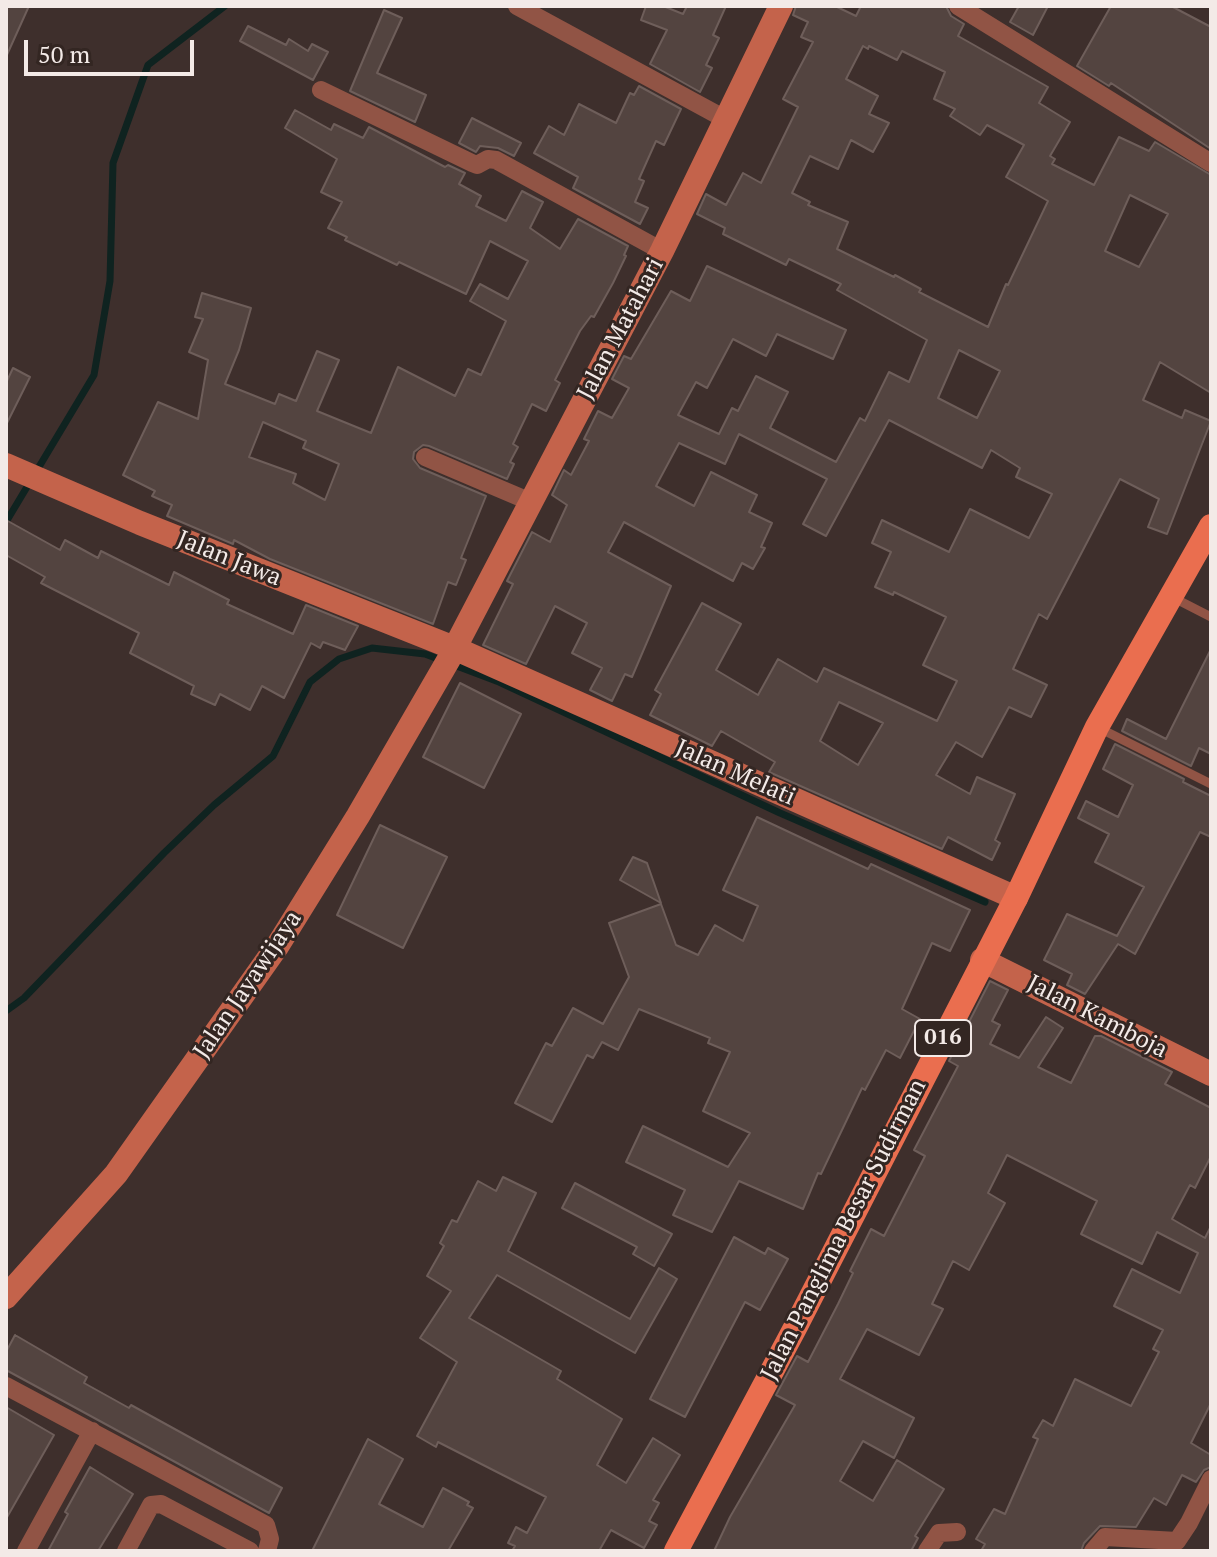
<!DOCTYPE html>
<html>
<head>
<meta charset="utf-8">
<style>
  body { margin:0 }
  #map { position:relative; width:1217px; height:1557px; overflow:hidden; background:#3e2f2c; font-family:"PT Serif",serif }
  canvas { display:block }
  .frame { position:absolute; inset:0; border:8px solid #f3eae7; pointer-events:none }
  .scale { position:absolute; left:24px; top:40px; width:170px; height:36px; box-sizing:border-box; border:4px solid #f3eae7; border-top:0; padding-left:10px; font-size:24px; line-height:28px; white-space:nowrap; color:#f3eae7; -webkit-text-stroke:6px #332622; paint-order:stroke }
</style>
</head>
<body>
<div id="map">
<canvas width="1217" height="1557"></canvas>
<div class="frame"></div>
<div class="scale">50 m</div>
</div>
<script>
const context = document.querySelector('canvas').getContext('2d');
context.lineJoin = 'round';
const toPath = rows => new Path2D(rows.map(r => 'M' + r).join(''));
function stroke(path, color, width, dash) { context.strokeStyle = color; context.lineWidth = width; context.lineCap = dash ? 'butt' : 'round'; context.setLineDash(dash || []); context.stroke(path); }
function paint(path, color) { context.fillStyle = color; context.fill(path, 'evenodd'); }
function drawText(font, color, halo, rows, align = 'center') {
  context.font = font + ' "PT Serif",serif'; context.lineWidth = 6; context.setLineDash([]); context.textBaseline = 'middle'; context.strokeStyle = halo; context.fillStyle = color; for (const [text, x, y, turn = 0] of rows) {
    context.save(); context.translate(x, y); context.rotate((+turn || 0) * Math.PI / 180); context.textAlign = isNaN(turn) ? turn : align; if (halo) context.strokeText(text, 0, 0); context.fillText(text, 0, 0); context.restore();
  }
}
stroke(toPath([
  [6,522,94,375,110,281,113,163,148,65,225,6],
  [6,1011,24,998,164,853,214,805,273,756,310,682,339,659,372,648,425,654,499,682,780,813,985,902]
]), '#0f2320', 7);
const building = toPath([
  [6,6,29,6,6,57,6,6],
  [646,6,663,6,683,14,687,6,726,6,713,35,719,38,706,65,712,68,700,92,650,64,667,30,641,20,646,6],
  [796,6,835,6,856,16,861,6,946,6,951,16,964,24,958,36,1048,87,1039,103,1070,122,1050,156,1055,159,1052,164,1094,185,1119,137,1149,151,1155,142,1211,175,1211,393,1160,362,1143,400,1182,418,1185,410,1211,421,1167,534,1148,527,1159,499,1120,479,1047,619,1039,614,1013,669,1047,685,1031,717,1009,707,982,757,956,742,936,775,970,794,977,777,1015,794,995,840,1000,843,992,860,948,837,942,849,769,772,775,762,721,731,712,746,650,715,661,694,655,690,702,603,741,624,716,670,758,695,778,659,817,682,824,668,937,721,957,681,923,665,946,617,894,592,893,595,875,587,891,552,872,543,882,520,949,552,970,509,1029,538,1052,494,1016,477,1020,468,991,450,982,468,889,420,826,536,803,524,827,479,739,434,725,464,679,443,656,486,694,506,711,472,757,495,749,512,772,523,761,547,765,548,753,569,742,563,733,581,624,522,608,552,671,586,632,677,625,674,612,701,590,690,602,668,572,653,587,623,555,606,526,664,483,645,513,584,507,581,532,532,550,542,567,505,552,495,564,470,571,475,589,441,584,439,598,411,612,418,629,388,612,379,624,356,631,359,671,291,690,301,707,266,846,330,833,359,777,334,766,356,733,339,707,388,696,382,678,415,719,434,732,408,738,411,756,376,788,392,770,428,836,462,860,418,865,421,889,372,909,382,927,340,837,290,841,284,789,259,786,265,723,234,725,228,697,214,706,194,726,205,743,173,761,183,798,107,783,99,813,42,801,37,808,22,793,15,796,6],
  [863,46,868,49,869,46,897,60,902,51,945,72,934,99,955,109,950,116,980,135,987,125,1024,145,1006,177,1048,201,1008,285,1006,284,988,327,919,292,921,289,895,275,894,277,837,249,848,222,808,205,810,202,792,193,810,156,838,169,851,140,873,152,889,123,869,114,878,96,846,79,863,46],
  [1130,195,1168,214,1139,267,1105,251,1130,195],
  [959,350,1000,371,977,418,938,398,959,350],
  [839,702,883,723,858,765,820,741,839,702],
  [1019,6,1048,6,1033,35,1010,22,1019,6],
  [1111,6,1171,6,1211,27,1211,149,1111,83,1109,86,1077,66,1111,6],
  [384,10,402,18,377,73,426,95,415,122,350,91,384,10],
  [248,26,286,45,289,39,308,51,312,44,328,52,313,80,240,41,248,26],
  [639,86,681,109,664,145,656,141,639,179,644,181,635,202,648,208,640,224,573,188,578,177,534,153,549,126,564,135,579,104,616,123,630,93,634,95,639,86],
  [295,110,331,130,334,124,363,138,369,127,445,167,448,165,465,173,459,184,481,196,476,206,506,221,522,191,543,202,530,228,560,249,578,219,628,246,624,255,626,256,613,283,594,317,591,316,580,331,555,380,560,383,546,411,532,404,513,444,518,447,510,462,514,464,507,479,429,446,423,445,414,452,413,459,420,468,486,496,461,558,466,560,456,585,448,582,433,624,270,559,234,540,233,544,167,516,172,505,152,496,155,491,123,475,158,402,198,419,208,360,189,352,203,319,195,317,202,293,251,308,239,350,225,384,275,404,279,394,296,401,317,351,339,360,317,411,371,433,398,367,455,396,468,369,481,375,506,321,470,301,480,284,508,299,528,261,490,241,466,294,399,262,397,265,345,240,347,237,328,228,342,202,321,192,337,159,285,128,295,110],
  [263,422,306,441,303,448,339,464,325,500,293,483,296,474,249,457,263,422],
  [472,118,521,143,514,156,498,148,480,146,476,152,459,143,472,118],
  [13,368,30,377,6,425,6,383,13,368],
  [6,520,60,550,65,540,98,558,101,551,169,585,174,572,229,600,227,604,293,634,306,605,358,626,345,650,323,642,320,648,311,643,284,698,262,686,250,710,220,694,215,705,191,694,194,686,130,653,139,633,41,583,45,577,6,555,6,520],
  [1211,649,1211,754,1199,748,1191,766,1122,731,1127,719,1166,739,1211,649],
  [460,683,521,714,484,788,423,757,460,683],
  [1115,744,1184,779,1183,782,1211,796,1211,837,1200,832,1135,954,1118,944,1085,994,1067,985,1072,974,1044,960,1067,914,1117,936,1144,887,1095,862,1109,834,1078,818,1086,801,1118,817,1133,785,1103,769,1115,744],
  [757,817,868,869,871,864,970,910,950,951,932,943,902,1009,920,1019,900,1058,886,1050,865,1090,862,1088,821,1174,818,1173,803,1209,739,1181,712,1232,673,1215,685,1190,626,1162,643,1126,728,1167,750,1133,703,1111,730,1052,708,1043,710,1038,639,1009,618,1050,602,1042,593,1058,587,1055,552,1122,515,1103,546,1043,552,1046,573,1008,603,1024,629,977,609,923,661,904,676,945,698,955,715,925,743,941,758,906,723,890,757,817],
  [380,825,447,857,403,948,337,915,380,825],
  [633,857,647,863,661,903,620,880,633,857],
  [990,981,1008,990,992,1021,1000,1025,990,1044,1019,1058,1046,1017,1063,1028,1038,1067,1071,1083,1095,1036,1101,1036,1172,1072,1165,1084,1211,1108,1211,1156,1195,1188,1190,1185,1172,1219,1205,1238,1211,1226,1211,1403,1191,1443,1211,1455,1211,1467,1204,1470,1196,1482,1182,1475,1166,1505,1154,1498,1136,1527,1100,1526,1084,1543,1081,1551,981,1551,985,1544,976,1539,994,1509,1005,1514,1038,1439,1033,1437,1043,1420,1053,1426,1075,1379,1131,1406,1159,1352,1153,1349,1163,1330,1114,1306,1132,1269,1180,1293,1198,1253,1157,1232,1142,1264,1081,1234,1097,1201,1007,1155,988,1193,1005,1203,969,1270,953,1261,932,1304,943,1309,919,1355,867,1329,840,1379,914,1418,894,1458,863,1441,840,1481,873,1501,897,1460,944,1489,915,1536,918,1538,911,1551,714,1551,730,1517,795,1405,776,1395,797,1356,808,1362,838,1304,853,1273,850,1271,871,1229,884,1236,925,1156,914,1150,958,1066,949,1061,990,981],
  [503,1177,536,1193,508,1251,630,1319,659,1268,677,1279,635,1353,497,1275,469,1318,561,1371,557,1379,622,1419,597,1465,626,1483,653,1438,680,1455,653,1500,659,1503,649,1521,657,1525,644,1548,611,1530,599,1551,512,1551,515,1546,508,1543,516,1527,527,1533,546,1497,438,1442,436,1447,417,1436,457,1362,420,1338,451,1291,427,1276,444,1246,440,1243,452,1220,457,1222,478,1181,496,1191,503,1177],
  [575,1183,672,1234,654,1266,633,1254,637,1247,562,1208,575,1183],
  [734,1237,765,1254,768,1248,788,1259,760,1310,745,1302,685,1417,650,1399,734,1237],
  [15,1335,87,1377,84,1383,129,1408,131,1405,282,1488,269,1513,6,1370,6,1352,15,1335],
  [6,1407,54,1435,6,1519,6,1407],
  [368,1439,403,1459,379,1504,423,1527,443,1488,469,1502,467,1505,473,1508,448,1551,312,1551,368,1439],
  [90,1467,133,1494,98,1551,48,1551,68,1514,65,1512,90,1467]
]);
paint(building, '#534440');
stroke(building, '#6e5e5a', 2);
stroke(toPath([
  [1172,597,1211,617],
  [1097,727,1211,784]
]), '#915445', 9);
stroke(toPath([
  [517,6,727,120],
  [958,6,1211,163],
  [321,90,472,163,477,165,488,159,496,160,662,251],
  [425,457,531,502],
  [6,1386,266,1525,270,1539,267,1551],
  [26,1551,92,1431],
  [126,1551,151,1505,161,1504,250,1551],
  [927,1551,939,1533,957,1532],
  [1093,1551,1105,1537,1177,1541,1189,1523,1211,1479]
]), '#915445', 18);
stroke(toPath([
  [6,465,140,523,454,648,1016,898],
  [982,960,1211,1074],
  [6,1297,116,1174,278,945,358,816,449,659,531,502,662,251,781,6]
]), '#c4634b', 24);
stroke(toPath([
  [676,1551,795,1328,1016,898,1097,727,1211,526]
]), '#ea6e4f', 24);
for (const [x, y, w] of [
  [943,1038,56]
]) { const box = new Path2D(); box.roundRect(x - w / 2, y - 18, w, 36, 6); context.fillStyle = '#332622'; context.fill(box); stroke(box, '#f3eae7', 2); }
drawText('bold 22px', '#f3eae7', null, [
  ["016",943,1038]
]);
drawText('24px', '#f3eae7', '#332622', [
  ["Jalan Matahari",621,329,-62],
  ["Jalan Jawa",229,559,22],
  ["Jalan Melati",735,773,24],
  ["Jalan Jayawijaya",248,985,-56],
  ["Jalan Kamboja",1097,1017,27],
  ["Jalan Panglima Besar Sudirman",844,1230,-63]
]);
</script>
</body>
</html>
